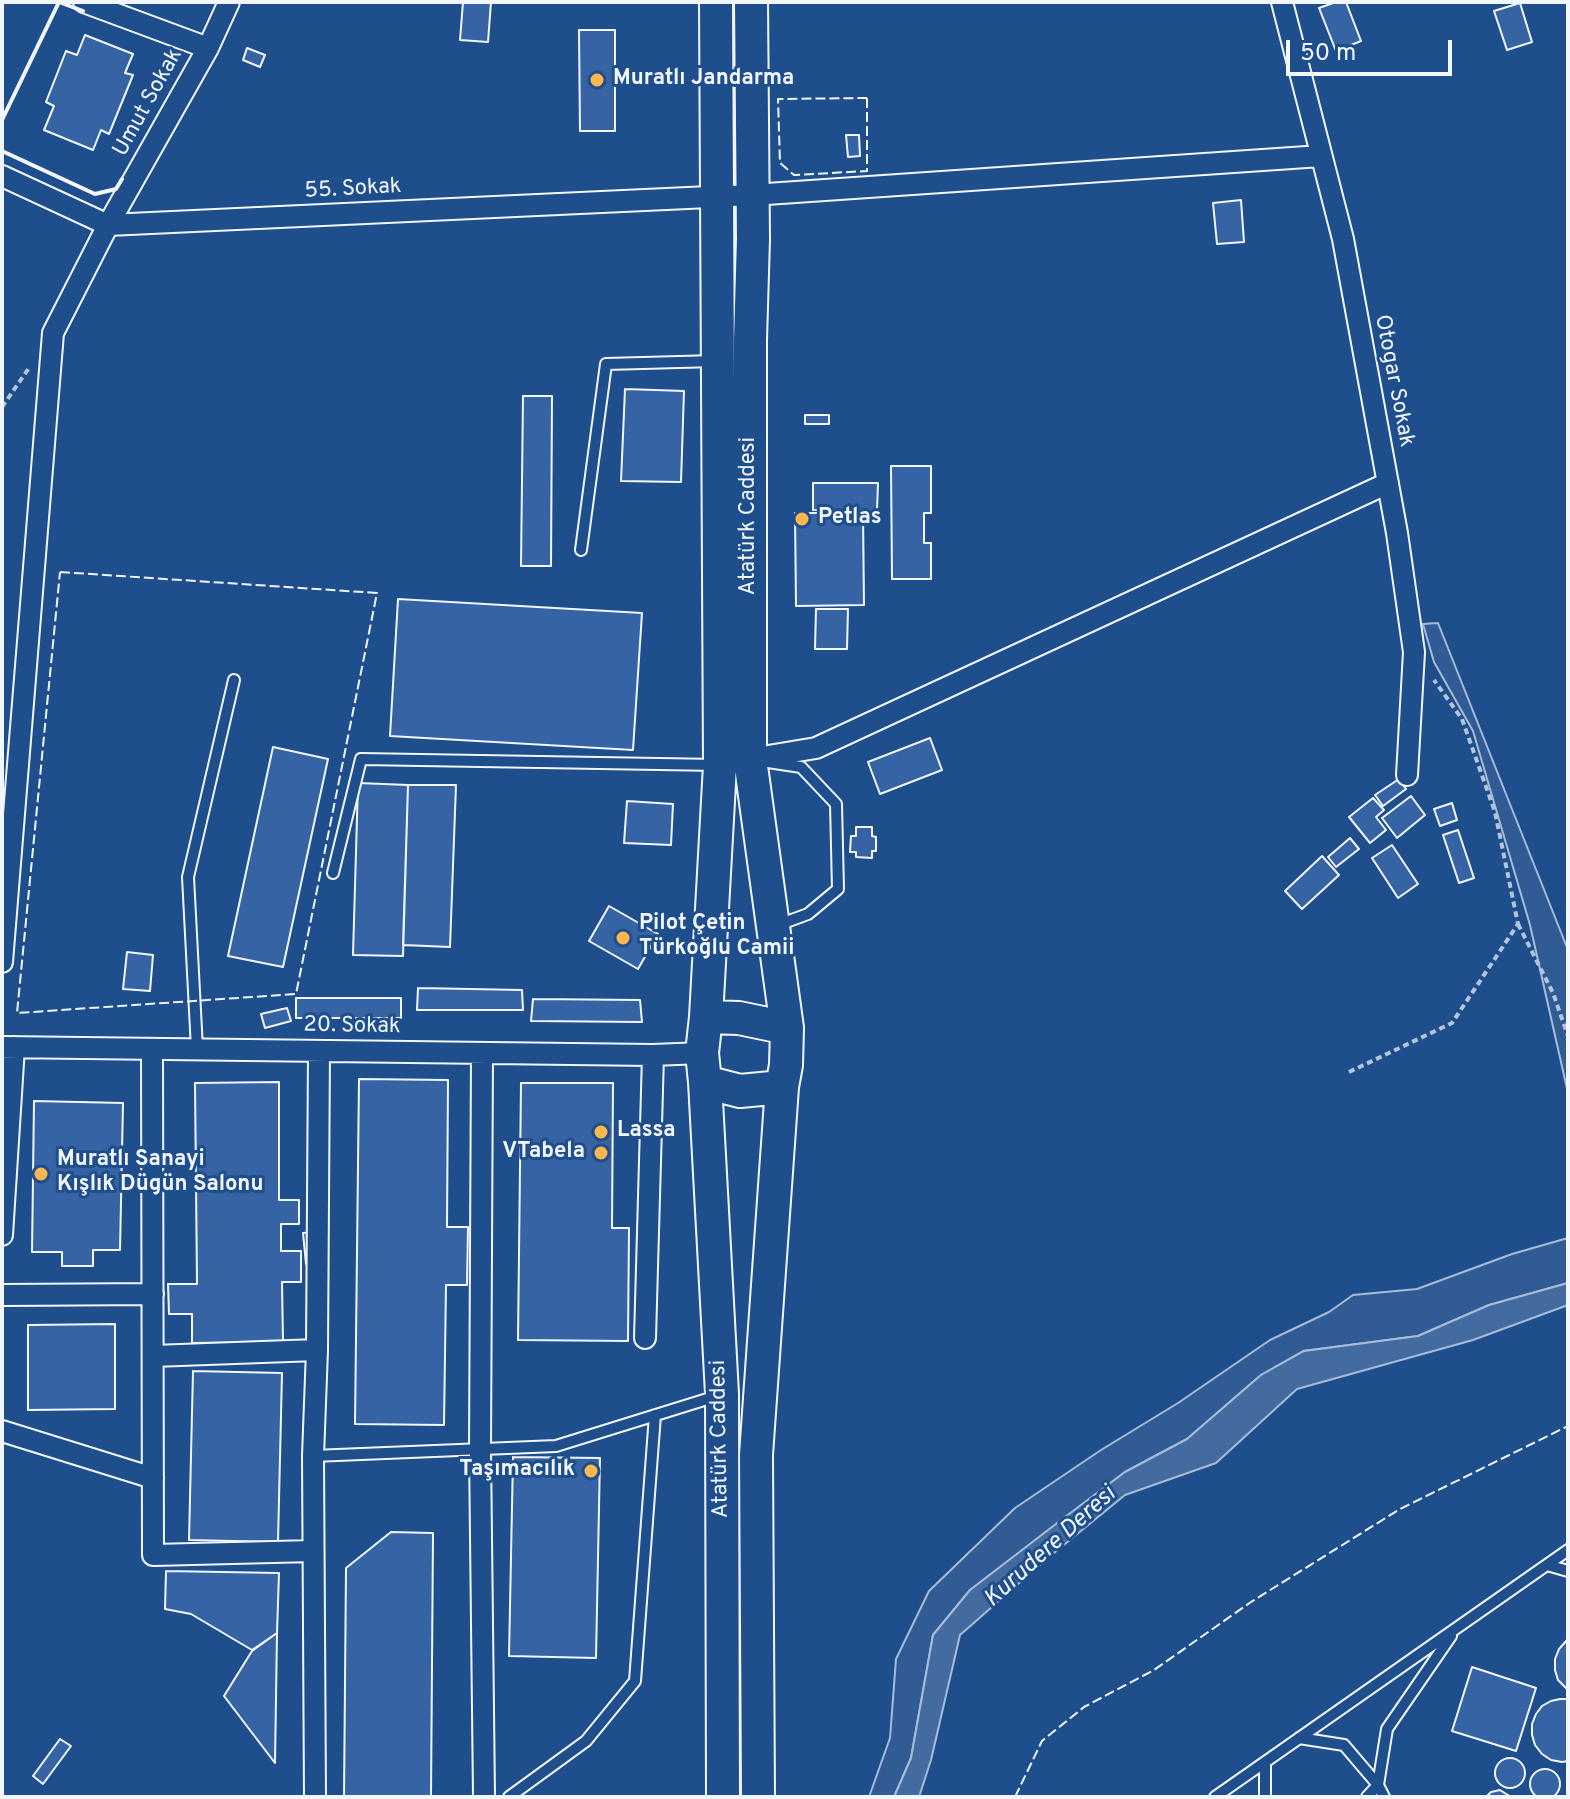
<!DOCTYPE html>
<html>
<head>
<meta charset="utf-8">
<style>
  body { margin:0 }
  #map { position:relative; width:1570px; height:1799px; overflow:hidden; background:#1f4e8c; font-family:Overpass,sans-serif }
  canvas { display:block }
  .frame { position:absolute; inset:0; border:4px solid #f2f6ff; pointer-events:none }
  .scale { position:absolute; left:1286px; top:40px; width:166px; height:36px; box-sizing:border-box; border:4px solid #f2f6ff; border-top:0; padding-left:10px; font-size:24px; line-height:28px; white-space:nowrap; color:#f2f6ff; -webkit-text-stroke:6px #1f4e8c; paint-order:stroke }
</style>
</head>
<body>
<div id="map">
<canvas width="1570" height="1799"></canvas>
<div class="frame"></div>
<div class="scale">50 m</div>
</div>
<script>
const context = document.querySelector('canvas').getContext('2d');
context.lineJoin = 'round';
function paint(path, color) { context.fillStyle = color; context.fill(path, 'evenodd'); }
const toPath = rows => new Path2D(rows.map(r => 'M' + r).join(''));
function stroke(path, color, width, dash) { context.strokeStyle = color; context.lineWidth = width; context.lineCap = dash ? 'butt' : 'round'; context.setLineDash(dash || []); context.stroke(path); }
function drawText(font, color, halo, rows, align = 'center') {
  context.font = font + ' Overpass,sans-serif'; context.lineWidth = 6; context.setLineDash([]); context.textBaseline = 'middle'; context.strokeStyle = halo; context.fillStyle = color; for (const [text, x, y, turn = 0] of rows) {
    context.save(); context.translate(x, y); context.rotate((+turn || 0) * Math.PI / 180); context.textAlign = isNaN(turn) ? turn : align; if (halo) context.strokeText(text, 0, 0); context.fillText(text, 0, 0); context.restore();
  }
}
const built = toPath([
  [1438,623,1568,950,1568,1093,1530,925,1473,731,1434,662,1423,624,1438,623],
  [1568,1238,1568,1283,1489,1305,1418,1336,1303,1351,1261,1375,1187,1439,1125,1472,970,1590,933,1635,911,1758,894,1797,869,1797,890,1738,896,1659,929,1591,1015,1508,1101,1450,1178,1403,1270,1340,1329,1312,1353,1295,1417,1289,1512,1254,1568,1238]
]);
paint(built, '#305b95');
stroke(built, '#a8bbd7', 2);
const water = toPath([
  [1568,1283,1568,1305,1473,1340,1297,1389,1216,1463,1125,1495,1049,1557,960,1635,931,1760,919,1797,894,1797,911,1758,933,1635,970,1590,1065,1517,1125,1472,1187,1439,1261,1375,1304,1351,1418,1336,1489,1305,1568,1283]
]);
paint(water, '#446ba0');
stroke(water, '#a8bbd7', 2);
const building = toPath([
  [463,2,491,2,488,42,460,40,463,2],
  [1336,2,1346,2,1361,41,1336,51,1319,8,1336,2],
  [1520,3,1532,42,1507,50,1494,11,1520,3],
  [579,30,615,30,615,131,580,131,579,30],
  [85,35,133,54,125,73,133,75,109,134,101,130,93,150,44,130,54,106,46,102,66,51,77,55,85,35],
  [247,48,265,55,260,67,243,60,247,48],
  [846,135,859,135,860,156,848,157,846,135],
  [1241,200,1244,242,1217,244,1213,203,1241,200],
  [625,389,684,391,681,482,621,481,625,389],
  [523,396,552,396,551,566,521,566,523,396],
  [805,415,829,415,829,424,805,424,805,415],
  [891,466,931,466,931,513,924,513,924,543,931,543,931,579,892,579,891,466],
  [813,483,878,483,877,511,813,510,813,483],
  [795,513,863,513,864,605,796,606,795,513],
  [398,599,642,613,633,750,390,736,398,599],
  [816,609,848,609,847,649,815,649,816,609],
  [930,738,942,770,880,794,868,762,930,738],
  [273,747,328,759,283,967,228,956,273,747],
  [1399,779,1406,789,1383,806,1375,795,1399,779],
  [358,783,408,785,403,956,353,955,358,783],
  [408,785,456,785,450,947,403,945,408,785],
  [1411,796,1425,815,1397,838,1382,818,1411,796],
  [1373,798,1384,810,1376,817,1386,830,1370,843,1349,817,1373,798],
  [627,801,673,804,671,845,624,843,627,801],
  [1452,803,1457,820,1440,826,1434,809,1452,803],
  [856,827,872,827,872,836,876,837,876,851,872,851,872,858,856,857,856,852,850,852,851,836,856,836,856,827],
  [1458,830,1474,878,1459,883,1443,835,1458,830],
  [1350,838,1359,849,1336,867,1328,857,1350,838],
  [1392,845,1418,884,1398,898,1372,858,1392,845],
  [1322,856,1339,875,1302,909,1285,891,1322,856],
  [609,906,658,934,638,969,589,941,609,906],
  [127,952,153,955,150,991,123,989,127,952],
  [418,988,522,990,523,1010,417,1010,418,988],
  [296,998,401,998,401,1018,296,1018,296,998],
  [533,999,640,1000,642,1022,531,1021,533,999],
  [287,1008,291,1021,265,1028,261,1014,287,1008],
  [359,1079,448,1080,447,1227,468,1227,467,1285,446,1285,444,1425,355,1424,359,1079],
  [279,1082,279,1200,299,1200,299,1224,281,1224,281,1251,301,1251,301,1282,282,1282,283,1342,192,1343,192,1314,169,1314,168,1284,197,1284,195,1083,279,1082],
  [521,1083,613,1083,612,1228,629,1228,628,1341,518,1340,521,1083],
  [34,1101,123,1103,120,1250,93,1250,93,1266,62,1266,62,1252,32,1252,34,1101],
  [313,1232,315,1263,306,1264,303,1233,313,1232],
  [115,1324,115,1409,28,1410,28,1325,115,1324],
  [193,1371,282,1373,278,1542,189,1540,193,1371],
  [513,1457,600,1458,596,1658,509,1656,513,1457],
  [391,1532,433,1533,431,1797,344,1797,346,1568,391,1532],
  [166,1571,279,1573,277,1633,252,1650,191,1614,165,1609,166,1571],
  [277,1633,275,1763,224,1696,252,1651,277,1633],
  [1568,1639,1568,1690,1558,1680,1555,1670,1555,1659,1559,1649,1568,1639],
  [1472,1667,1536,1688,1516,1751,1452,1731,1472,1667],
  [1560,1699,1568,1699,1568,1761,1562,1762,1551,1760,1542,1754,1535,1745,1532,1735,1532,1724,1536,1714,1542,1706,1551,1701,1560,1699],
  [60,1739,71,1746,43,1784,33,1776,60,1739],
  '1495 1773a15 15 0 1 1 30 0a15 15 0 1 1-30 0Z',
  '1530 1784a15 15 0 1 1 30 0a15 15 0 1 1-30 0Z',
  [1500,1790,1511,1797,1486,1797,1491,1792,1500,1790]
]);
paint(building, '#3563a3');
stroke(building, '#f2f6ff', 2);
const service = toPath([
  [581,550,606,364,716,361],
  [768,762,801,767,836,804,838,889,808,914,778,925],
  [333,873,361,759,718,765],
  [197,1049,188,877,234,680],
  [313,1456,556,1446,717,1396],
  [1547,1565,1568,1571],
  [1299,1738,1344,1745,1378,1785,1384,1797],
  [1265,1762,1265,1797],
  [509,1797,586,1741,635,1681,655,1415],
  [1215,1797,1568,1550],
  [1367,1797,1378,1785,1387,1729,1451,1636]
]);
const minor = toPath([
  [84,2,208,48],
  [1282,2,1343,239,1397,533,1414,652,1407,775],
  [2,176,108,225,752,195,1321,156],
  [750,759,816,748,1388,483],
  [2,962,53,333,108,225,208,48,229,2],
  [2,1047,653,1055,702,1053],
  [152,1049,153,1555,313,1551],
  [482,1053,480,1450,484,1797],
  [2,1235,14,1047],
  [2,1295,153,1294],
  [645,1338,653,1055],
  [153,1356,317,1350],
  [2,1431,153,1478],
  [315,1797,313,1456,317,1350,319,1051]
]);
const primary = toPath([
  [716,2,720,765,706,1017,702,1053,705,1082,722,1394,723,1797],
  [751,2,753,239,750,340,750,759,787,1028,786,1065,782,1087,756,1455,758,1797],
  [706,1017,739,1018,787,1028],
  [705,1082,740,1091,782,1087]
]);
stroke(service, '#f2f6ff', 14);
stroke(minor, '#f2f6ff', 24);
stroke(primary, '#f2f6ff', 36);
stroke(toPath([
  [2,407,29,368],
  [1518,924,1553,993,1568,1036],
  [1349,1072,1452,1023,1518,924,1495,812,1462,719,1434,680]
]), '#b3c4dc', 4, [6, 4]);
stroke(service, '#1f4e8c', 10);
stroke(minor, '#1f4e8c', 20);
stroke(primary, '#1f4e8c', 32);
stroke(toPath([
  [867,98,867,171,794,175,780,163,778,99,867,98],
  [60,572,377,593,296,994,17,1013,60,572],
  [1015,1797,1042,1741,1084,1707,1154,1670,1251,1602,1400,1509,1568,1426]
]), '#f2f6ff', 2, [10, 4]);
stroke(toPath([
  [2,120,59,2,83,11],
  [2,151,95,194,116,189,122,179]
]), '#f2f6ff', 4);
for (const [x, y, r, color] of [
  [597,80,8,"#ffb74d"],
  [802,519,8,"#ffb74d"],
  [623,938,8,"#ffb74d"],
  [601,1132,8,"#ffb74d"],
  [601,1153,8,"#ffb74d"],
  [41,1174,8,"#ffb74d"],
  [591,1471,8,"#ffb74d"]
]) { const dot = new Path2D(); dot.arc(x, y, r, 0, 2 * Math.PI); context.fillStyle = color; context.fill(dot); stroke(dot, '#1f4e8c', 3); }
drawText('bold 22px', '#f2f6ff', '#1f4e8c', [
  ["Muratlı Jandarma",613,80],
  ["Petlas",818,519],
  ["Pilot Çetin",639,925],
  ["Türkoğlu Camii",639,950],
  ["Lassa",617,1132],
  ["VTabela",585,1153,"right"],
  ["Muratlı Sanayi",57,1161],
  ["Kışlık Dügün Salonu",57,1186],
  ["Taşımacılık",575,1471,"right"]
], 'left');
drawText('22px', '#f2f6ff', '#1f4e8c', [
  ["Umut Sokak",149,103,-61],
  ["55. Sokak",353,190,-3],
  ["Otogar Sokak",1393,381,79],
  ["Atatürk Caddesi",750,516,-90],
  ["20. Sokak",352,1027,1],
  ["Atatürk Caddesi",721,1439,-91]
]);
drawText('italic 24px', '#f2f6ff', '#1f4e8c', [
  ["Kurudere Deresi",1051,1548,-42]
]);
</script>
</body>
</html>
